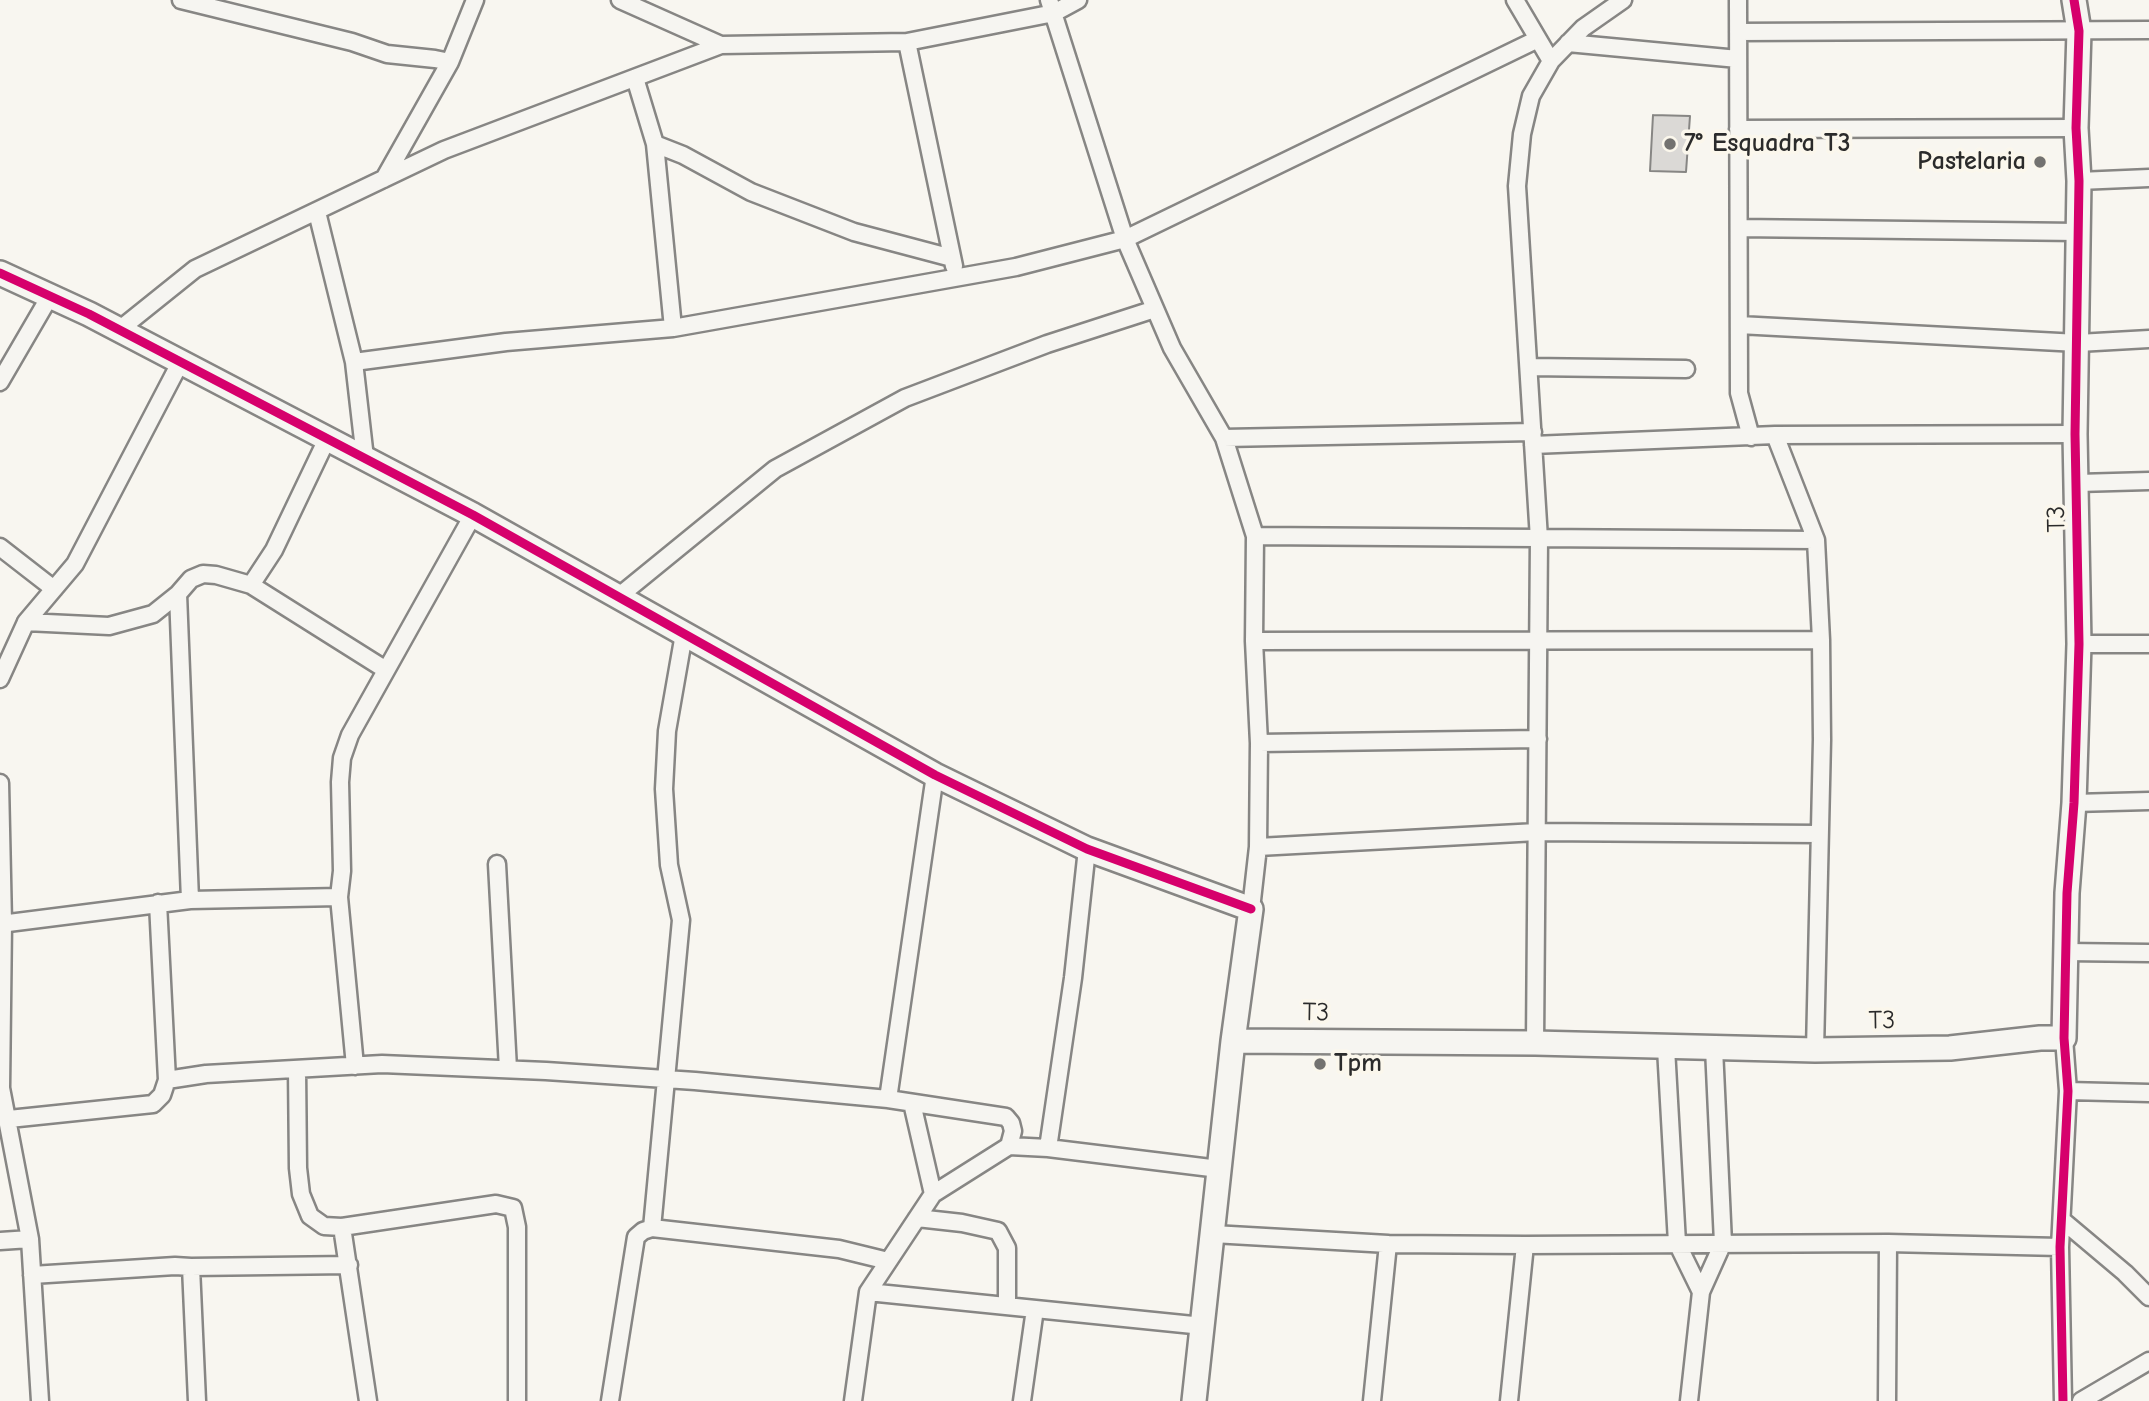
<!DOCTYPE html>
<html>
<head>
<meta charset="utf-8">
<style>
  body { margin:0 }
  canvas { display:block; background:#f8f6f0 }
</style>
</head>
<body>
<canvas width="2149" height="1401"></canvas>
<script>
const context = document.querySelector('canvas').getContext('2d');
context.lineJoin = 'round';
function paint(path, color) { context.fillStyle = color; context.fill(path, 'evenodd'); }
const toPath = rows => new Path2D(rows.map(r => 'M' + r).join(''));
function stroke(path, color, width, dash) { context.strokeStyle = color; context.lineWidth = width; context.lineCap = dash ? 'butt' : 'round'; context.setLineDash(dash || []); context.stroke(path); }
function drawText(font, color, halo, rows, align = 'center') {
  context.font = font + ' "Comic Neue",sans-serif'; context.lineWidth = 7; context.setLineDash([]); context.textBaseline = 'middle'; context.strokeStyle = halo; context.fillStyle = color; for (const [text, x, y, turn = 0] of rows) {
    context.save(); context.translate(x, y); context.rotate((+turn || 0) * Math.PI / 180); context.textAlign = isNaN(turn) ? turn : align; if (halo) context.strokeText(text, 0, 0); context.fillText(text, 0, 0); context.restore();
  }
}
const building = toPath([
  [1653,115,1690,116,1686,172,1650,171,1653,115]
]);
paint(building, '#dbd9d6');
stroke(building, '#878684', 2);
const street = toPath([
  [181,0,352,42,387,54,435,59,450,62,475,0],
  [620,0,721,45],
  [1049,0,1125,239,1172,348,1224,438,1255,536,1254,641,1259,743,1258,847,1251,909],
  [1515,0,1551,61],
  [1738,0,1739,393,1751,437],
  [1738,32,2149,30],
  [907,42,954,266],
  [1568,43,1738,59],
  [635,78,655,144,683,155,751,192,854,232,952,258],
  [1738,129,2076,128],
  [655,144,673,328],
  [384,179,450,62],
  [2079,181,2149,178],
  [317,212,354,362,365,458],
  [1739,228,2078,232],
  [1739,325,2078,343,2149,339],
  [119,330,195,269,444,150,721,45,907,42,1054,13,1078,0],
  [354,362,506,342,673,328,1016,267,1125,239,1538,39],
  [1529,367,1686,369],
  [0,382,50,296],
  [1775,435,1816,540,1821,640,1822,740,1815,1050],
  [1224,438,1533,432],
  [1533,445,1775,435,2075,434],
  [2078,483,2149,481],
  [1255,536,1816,540],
  [0,547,54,589],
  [251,585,386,670],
  [178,594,191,579,203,574,216,575,251,585,274,550,327,439],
  [618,597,775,469,905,398,1047,344,1155,309],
  [26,622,109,626,153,614,178,594,190,900],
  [1254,641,1821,640],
  [2079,644,2149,644],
  [0,679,26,622,75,564,181,361],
  [1259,743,1538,739],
  [0,783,3,923,1,1088,30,1239,40,1401],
  [2074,803,2149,801],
  [1258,847,1537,832,1819,834],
  [497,864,508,1069],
  [0,924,190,900,339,897],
  [2066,952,2149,953],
  [1535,1043,1539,539,1517,186,1522,134,1531,96,1551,61,1583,28,1623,0],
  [1666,1048,1677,1243,1701,1292],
  [355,1066,339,897,342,871,340,782,342,758,350,735,473,515],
  [297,1069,298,1168,301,1194,310,1216,324,1226,342,1227,496,1204,513,1208,517,1227,517,1401],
  [167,1080,206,1074,382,1064,546,1071,695,1081,888,1099,1006,1117,1011,1123,1013,1131,1009,1146,1048,1148,1219,1169],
  [2068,1091,2149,1093],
  [888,1099,935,775],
  [912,1103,933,1194],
  [9,1119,153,1104,162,1095,167,1080,158,903],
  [1048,1148,1073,978,1087,849],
  [917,1218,962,1223,998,1231,1007,1248,1007,1306],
  [2062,1220,2125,1273,2149,1297],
  [342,1227,368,1401],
  [652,1228,681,920,669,865,664,789,667,731,684,634],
  [1213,1234,1388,1244,1525,1245,1888,1243,2060,1247],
  [0,1241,30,1239],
  [191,1267,197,1401],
  [32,1275,175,1266,191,1267,349,1265],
  [868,1292,1203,1326],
  [610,1401,636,1237,643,1231,652,1228,839,1249,888,1261],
  [853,1401,868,1292,933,1194,1009,1146],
  [1022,1401,1035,1309],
  [1372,1401,1388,1244],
  [1509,1401,1525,1245],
  [1689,1401,1701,1292,1723,1243,1714,1048],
  [1887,1401,1888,1243],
  [2063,1401,2060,1247,2068,1091,2064,1038],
  [2081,1401,2149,1361]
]);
const secondary = toPath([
  [0,273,89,314,473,515,935,775,1087,849,1251,909,1233,1041],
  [1194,1401,1233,1041,1535,1043,1815,1050,1950,1048,2040,1038,2064,1038,2067,893,2074,803,2079,644,2075,434,2079,181,2076,128,2079,31,2074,0]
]);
stroke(street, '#878684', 21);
stroke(secondary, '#878684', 28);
stroke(street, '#f6f5f1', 16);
stroke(secondary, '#f6f5f1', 23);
stroke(toPath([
  [0,273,89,314,473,515,935,775,1087,849,1251,909],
  [2063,1401,2060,1247,2068,1091,2064,1038,2067,893,2074,803,2079,644,2075,434,2079,181,2076,128,2079,31,2074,0]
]), '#d6006c', 9);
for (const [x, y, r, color] of [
  [1670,144,7,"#737270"],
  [2040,162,7,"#737270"],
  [1320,1064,7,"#737270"]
]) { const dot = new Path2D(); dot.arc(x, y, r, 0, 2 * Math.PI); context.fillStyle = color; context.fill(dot); stroke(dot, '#fbf7ec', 2.5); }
drawText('bold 26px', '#2b2b2b', '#fbf7ec', [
  ["7° Esquadra T3",1684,144],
  ["Pastelaria",2026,162,"right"],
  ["Tpm",1334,1064]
], 'left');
drawText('26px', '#2b2b2b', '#fbf7ec', [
  ["T3",2057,519,-91],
  ["T3",1316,1013,1],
  ["T3",1882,1021,-1]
]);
</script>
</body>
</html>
